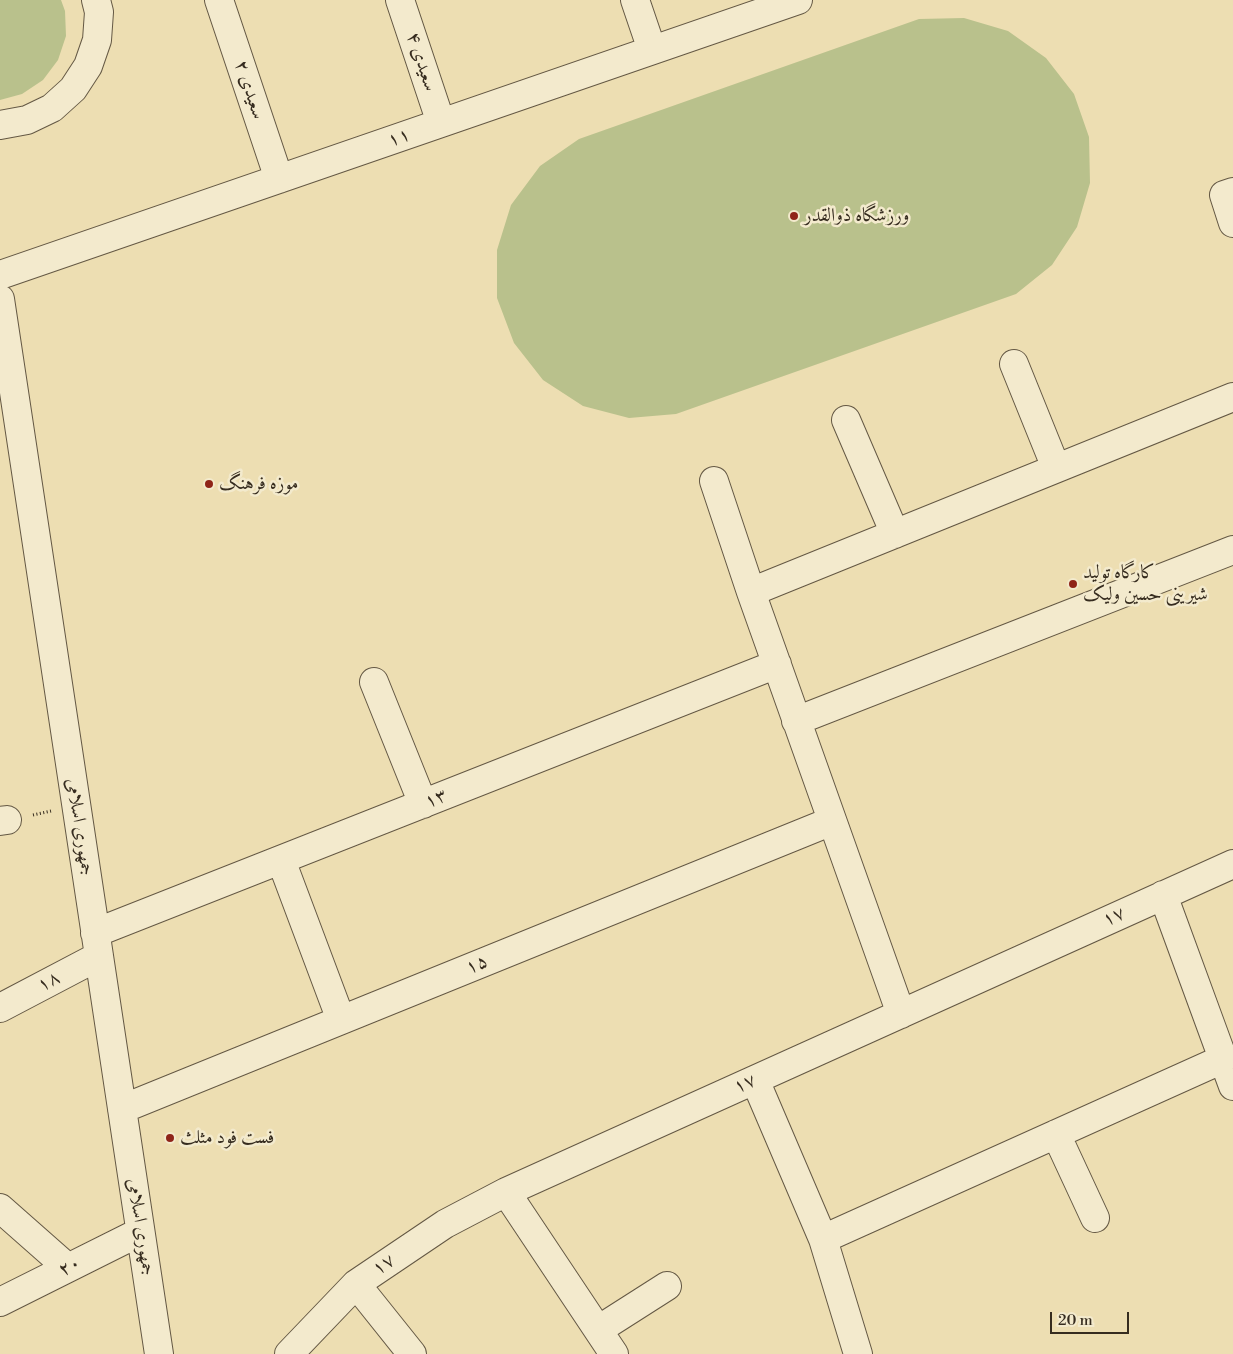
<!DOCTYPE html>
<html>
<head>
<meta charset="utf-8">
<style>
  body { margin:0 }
  #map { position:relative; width:1233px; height:1354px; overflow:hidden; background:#eddeb2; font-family:"Libre Bodoni",serif }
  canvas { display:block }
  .scale { position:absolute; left:1050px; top:1312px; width:79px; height:22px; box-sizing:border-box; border:2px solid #362c1f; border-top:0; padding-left:6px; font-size:15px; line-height:18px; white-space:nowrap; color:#362c1f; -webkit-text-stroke:4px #f3eacd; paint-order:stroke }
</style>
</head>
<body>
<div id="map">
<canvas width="1233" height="1354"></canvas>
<div class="scale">20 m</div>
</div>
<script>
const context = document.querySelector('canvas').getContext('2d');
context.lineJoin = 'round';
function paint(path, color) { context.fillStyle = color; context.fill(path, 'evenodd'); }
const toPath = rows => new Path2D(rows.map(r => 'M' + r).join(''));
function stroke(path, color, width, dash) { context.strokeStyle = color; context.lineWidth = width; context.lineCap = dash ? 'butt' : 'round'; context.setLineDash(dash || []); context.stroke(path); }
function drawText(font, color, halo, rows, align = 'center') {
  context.font = font + ' "Libre Bodoni",Amiri,serif'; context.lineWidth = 5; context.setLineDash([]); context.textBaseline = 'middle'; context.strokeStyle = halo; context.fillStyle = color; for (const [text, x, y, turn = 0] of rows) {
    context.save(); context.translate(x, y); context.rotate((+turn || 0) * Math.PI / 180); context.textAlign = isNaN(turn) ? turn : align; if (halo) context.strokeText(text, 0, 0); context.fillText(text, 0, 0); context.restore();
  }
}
paint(toPath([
  [0,0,61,0,65,11,66,36,58,60,43,80,22,94,0,100],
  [964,18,1008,31,1046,58,1074,94,1089,137,1090,183,1077,227,1052,265,1016,294,676,414,629,418,583,406,543,380,514,343,497,298,497,250,511,205,540,166,579,139,919,19]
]), '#b9c18c');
const minor = toPath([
  [219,0,279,179],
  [400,0,441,123],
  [635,0,652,50],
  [0,125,27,120,52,108,73,89,88,66,97,40,99,12,96,0],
  [1233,192,1224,195,1233,223],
  [0,275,798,0],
  [0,299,159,1354],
  [1014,364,1056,468],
  [846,420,895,534],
  [714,481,751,592,901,1014],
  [751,592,1233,397],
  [374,682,423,804],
  [796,721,1233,550],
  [0,821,7,820],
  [281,860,341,1020],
  [1163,895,1233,1086],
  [95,933,777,664],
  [0,1008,99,956],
  [755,1080,823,1239,858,1354],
  [122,1109,832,821],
  [1056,1134,1095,1218],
  [506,1192,614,1354],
  [0,1208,68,1268],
  [823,1239,1223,1059],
  [356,1284,412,1354],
  [0,1302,140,1232],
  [598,1330,667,1286],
  [289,1354,356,1284,445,1224,506,1192,1233,864]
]);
stroke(minor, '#645844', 30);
stroke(toPath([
  [33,815,51,811]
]), '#362c1f', 3, [1, 2.5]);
stroke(minor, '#f3eacd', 28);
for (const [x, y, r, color] of [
  [794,216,5,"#8f2418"],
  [209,484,5,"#8f2418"],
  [1073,584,5,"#8f2418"],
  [170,1138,5,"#8f2418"]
]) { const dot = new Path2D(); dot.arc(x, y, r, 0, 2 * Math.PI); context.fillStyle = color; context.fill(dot); stroke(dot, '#f3eacd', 2); }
drawText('19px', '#362c1f', '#f3eacd', [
  ["سعیدی ۴",421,62,72],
  ["سعیدی ۲",249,90,72],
  ["۱۱",399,138,-19],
  ["۱۳",436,799,-22],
  ["جمهوری اسلامی",79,827,81],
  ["۱۷",1114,917,-24],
  ["۱۵",477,965,-22],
  ["۱۸",49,982,-28],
  ["۱۷",745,1084,-24],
  ["جمهوری اسلامی",140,1227,81],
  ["۱۷",384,1265,-34],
  ["۲۰",70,1267,-27]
]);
drawText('19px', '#362c1f', '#f3eacd', [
  ["ورزشگاه ذوالقدر",804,216],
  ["موزه فرهنگ",219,484],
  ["کارگاه تولید",1083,573],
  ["شیرینی حسین ولیک",1083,595],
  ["فست فود مثلث",180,1138]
], 'left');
</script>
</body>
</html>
